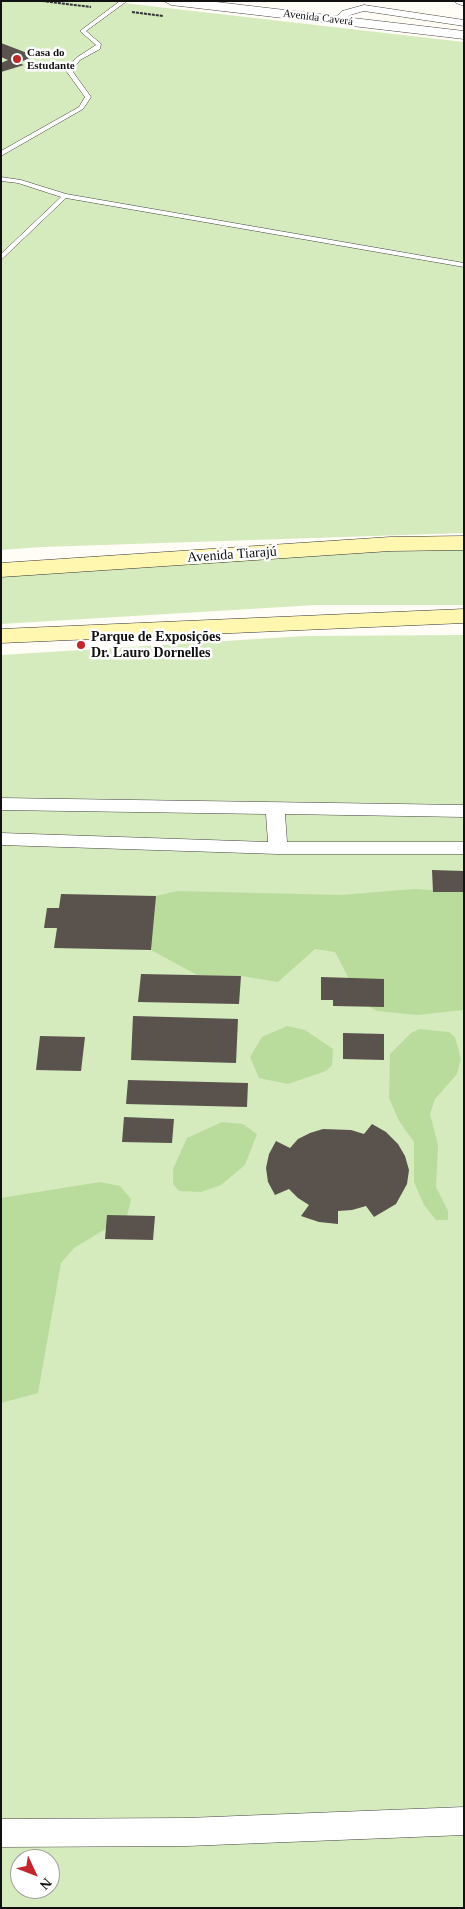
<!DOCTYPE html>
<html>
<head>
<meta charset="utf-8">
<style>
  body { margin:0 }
  #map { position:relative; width:465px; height:1909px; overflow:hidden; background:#fffdf5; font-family:Georgia,serif }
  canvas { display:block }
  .frame { position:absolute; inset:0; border:2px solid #111; pointer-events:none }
  .north { position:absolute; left:10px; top:1849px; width:50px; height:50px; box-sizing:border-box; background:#fff; border:1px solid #a0a0a0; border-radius:50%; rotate:133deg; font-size:14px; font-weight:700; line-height:20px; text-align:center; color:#111 }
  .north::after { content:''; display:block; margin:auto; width:18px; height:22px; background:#c4262e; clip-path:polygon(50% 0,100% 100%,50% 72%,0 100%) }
</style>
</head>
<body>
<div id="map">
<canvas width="465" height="1909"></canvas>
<div class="frame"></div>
<div class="north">N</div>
</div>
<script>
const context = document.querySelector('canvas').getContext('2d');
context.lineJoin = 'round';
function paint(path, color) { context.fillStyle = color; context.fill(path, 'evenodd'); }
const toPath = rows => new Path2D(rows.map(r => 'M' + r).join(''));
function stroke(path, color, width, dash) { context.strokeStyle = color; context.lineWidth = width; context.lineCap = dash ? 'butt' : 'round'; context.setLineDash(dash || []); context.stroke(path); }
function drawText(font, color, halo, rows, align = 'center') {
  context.font = font + ' Georgia,serif'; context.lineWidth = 5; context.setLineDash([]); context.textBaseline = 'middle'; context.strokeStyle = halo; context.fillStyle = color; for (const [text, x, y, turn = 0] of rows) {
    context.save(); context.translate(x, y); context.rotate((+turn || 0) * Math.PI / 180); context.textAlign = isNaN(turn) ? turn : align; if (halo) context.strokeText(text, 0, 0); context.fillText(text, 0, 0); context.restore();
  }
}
paint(toPath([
  [1,1,106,1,464,42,464,533,42,547,1,550],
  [464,548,464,605,316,605,1,624,1,573,368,551],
  [464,635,464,1908,1,1908,1,655,305,636],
  [20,1859,50,1859,50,1889,20,1889]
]), '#d5ebbd');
paint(toPath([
  [414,889,464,892,464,1010,417,1015,377,1011,361,1002,335,952,315,949,278,982,241,976,197,975,151,950,142,919,146,907,156,896,177,891,341,895],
  [287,1026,305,1030,333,1049,332,1065,326,1071,288,1084,259,1078,250,1057,262,1037],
  [419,1029,449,1032,455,1037,461,1059,457,1074,435,1099,430,1114,438,1145,436,1187,448,1211,448,1220,436,1220,424,1205,414,1182,414,1142,399,1121,389,1098,390,1054,411,1033],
  [222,1122,243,1124,257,1134,245,1165,221,1185,201,1192,179,1191,173,1184,173,1169,187,1138],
  [100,1182,120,1186,131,1199,127,1216,74,1248,61,1263,38,1393,1,1403,1,1198]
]), '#b9dc9c');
paint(toPath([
  [1,43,35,56,18,63,24,65,1,72,1,63,8,60,1,57],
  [432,870,464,871,464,892,433,892],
  [61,894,156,896,151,950,54,948,57,928,44,928,47,908,59,908],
  [141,974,241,976,239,1004,138,1002],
  [321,977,384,979,384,1007,333,1006,333,1000,321,1000],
  [133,1016,238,1019,236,1063,131,1060],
  [343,1033,384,1034,384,1060,343,1059],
  [40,1036,85,1037,81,1071,36,1070],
  [128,1080,248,1083,247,1107,126,1104],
  [124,1117,174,1119,172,1143,122,1142],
  [372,1124,386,1132,398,1144,405,1156,409,1170,407,1184,396,1204,374,1217,366,1206,352,1210,338,1211,338,1224,319,1222,301,1216,309,1205,298,1198,289,1189,275,1195,268,1182,266,1168,269,1154,276,1141,290,1148,298,1139,310,1133,323,1129,351,1130,364,1134],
  [107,1215,155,1216,153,1240,105,1239]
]), '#5a524d');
const service = toPath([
  [120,1,127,1,86,31,101,44,100,49,80,60,73,69,73,72,91,97,83,109,1,156,1,151,79,107,85,97,67,72,67,69,76,58,96,45,80,31,120,1],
  [1,177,21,180,66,194,464,263,464,267,66,198,1,260,1,254,61,197,18,183,1,181,1,177]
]);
const minor = toPath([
  [455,1,464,1,464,6,456,3,455,1],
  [364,5,464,20,464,26,364,11,350,15,344,22,336,22,334,20,342,11,364,5],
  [1,798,464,805,464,817,285,814,287,842,464,842,464,854,278,854,1,845,1,833,268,842,266,814,1,810,1,798],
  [464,1807,464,1835,187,1846,1,1847,1,1819,187,1818,464,1807]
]);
const tertiary = toPath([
  [164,1,208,1,464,31,464,39,171,5,164,1]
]);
const secondary = toPath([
  [464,536,464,550,390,551,1,577,1,563,390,537,464,536],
  [464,609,464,623,1,643,1,629,464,609]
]);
stroke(service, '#444', 1);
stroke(minor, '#444', 1);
stroke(tertiary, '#444', 1);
stroke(secondary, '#333', 1);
stroke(toPath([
  [42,1,91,7],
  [132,12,163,16]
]), '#333', 2, [3, 1]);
paint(service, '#fff');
paint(minor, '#fff');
paint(tertiary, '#fff');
paint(secondary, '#fff6b0');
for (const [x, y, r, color] of [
  [17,59,5,"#c4262e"],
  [81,645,5,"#c4262e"]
]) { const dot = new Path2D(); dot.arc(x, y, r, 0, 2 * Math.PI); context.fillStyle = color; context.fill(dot); stroke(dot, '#fff', 2); }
drawText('11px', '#111', '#fff', [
  ["Avenida Caverá",318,18,7]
]);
drawText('bold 11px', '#111', '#fff', [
  ["Casa do",27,53],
  ["Estudante",27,66]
], 'left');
drawText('14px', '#111', '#fff', [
  ["Avenida Tiarajú",232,555,-4]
]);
drawText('bold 14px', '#111', '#fff', [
  ["Parque de Exposições",91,637],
  ["Dr. Lauro Dornelles",91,653]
], 'left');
</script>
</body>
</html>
